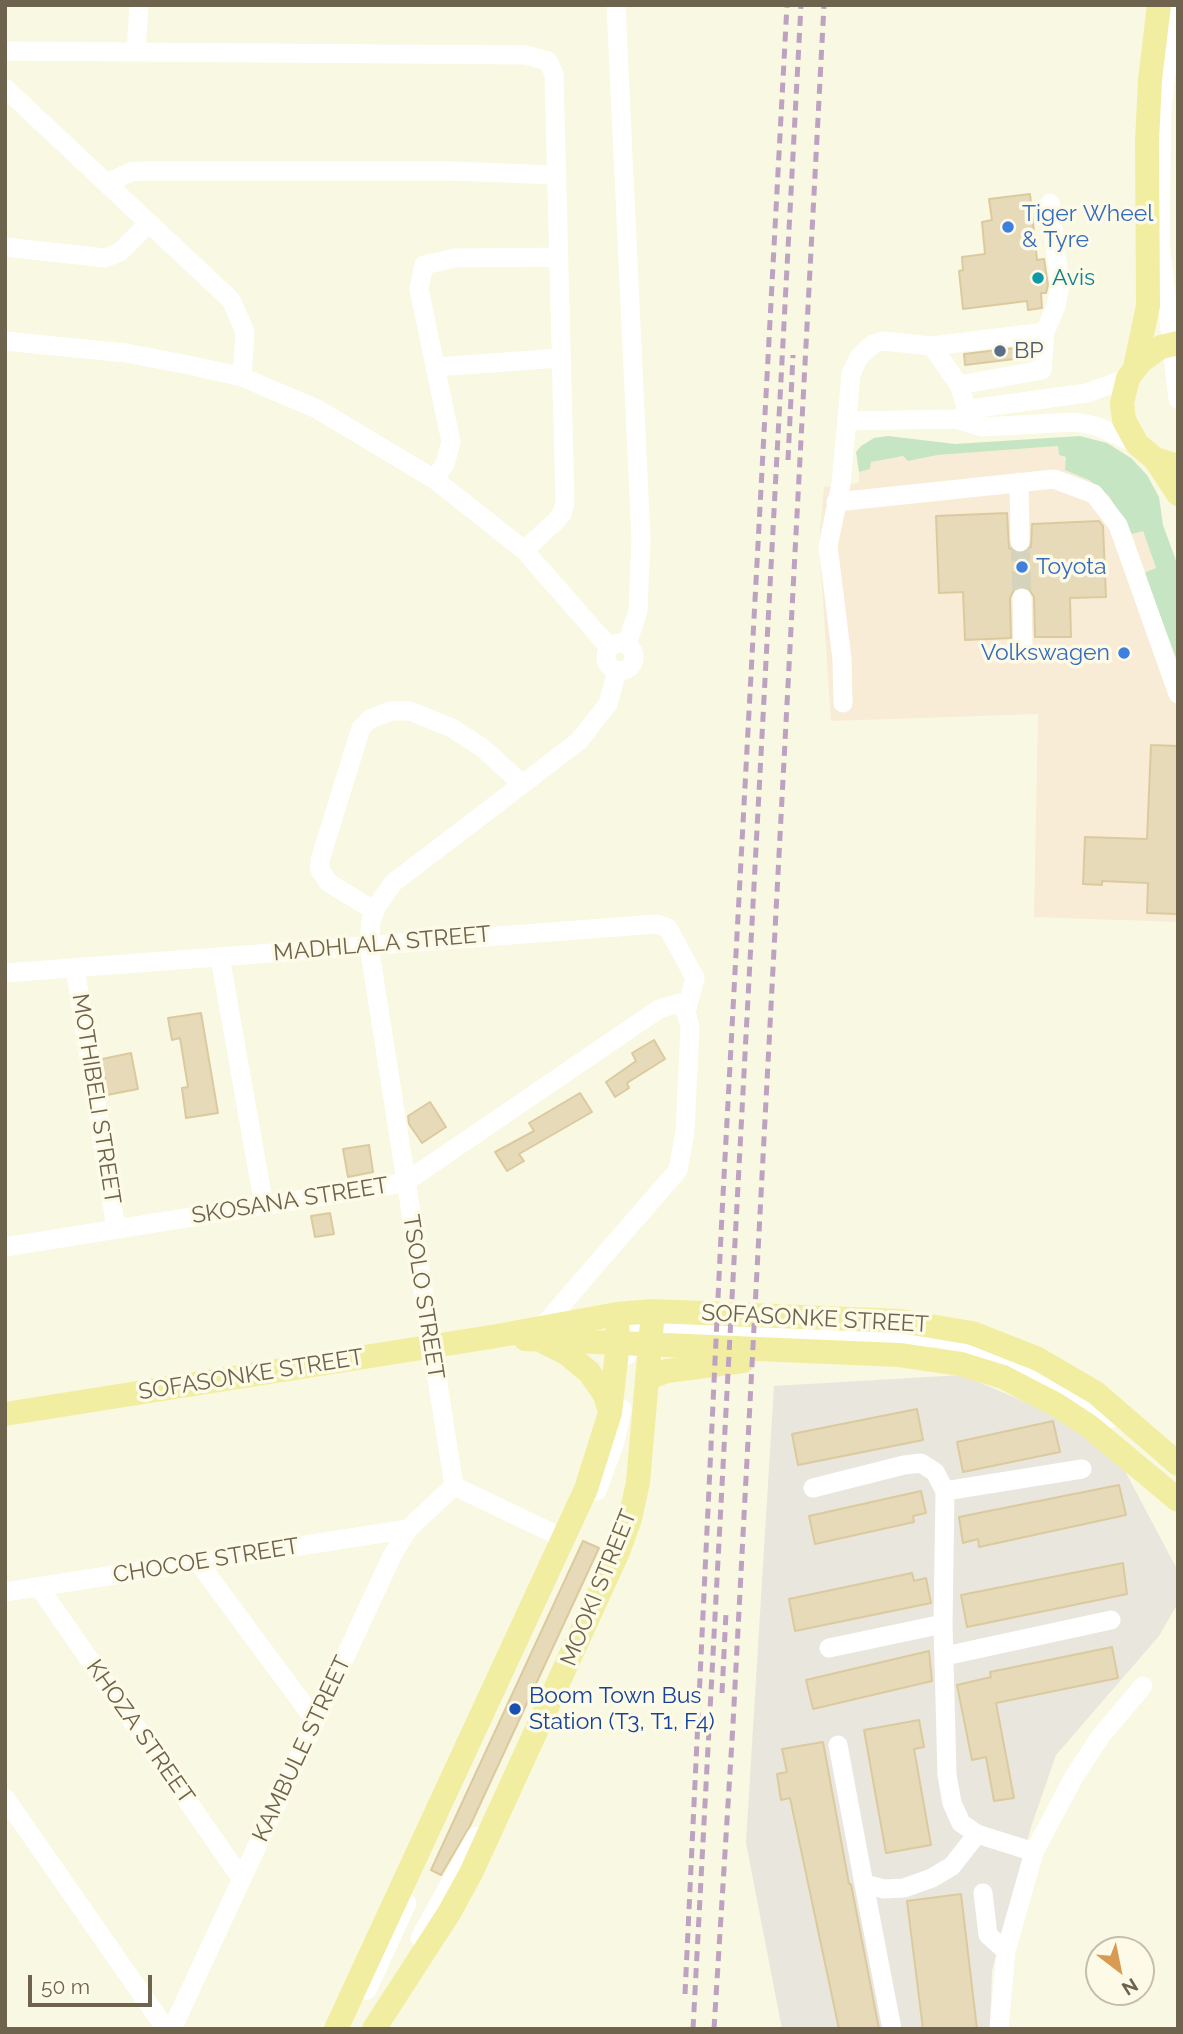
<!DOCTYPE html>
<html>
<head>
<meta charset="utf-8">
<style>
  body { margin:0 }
  #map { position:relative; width:1183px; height:2034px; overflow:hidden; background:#f9f8e2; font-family:Raleway,sans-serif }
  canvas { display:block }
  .frame { position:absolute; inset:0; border:7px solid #6e634c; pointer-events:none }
  .north { position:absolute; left:1085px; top:1936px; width:70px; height:70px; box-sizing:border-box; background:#fdfbe8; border:2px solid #c4beaa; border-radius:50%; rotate:148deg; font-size:19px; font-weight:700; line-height:28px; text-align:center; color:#6e634c }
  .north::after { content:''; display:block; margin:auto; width:24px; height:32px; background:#d79b54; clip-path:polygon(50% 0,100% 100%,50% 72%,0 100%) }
  .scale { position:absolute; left:28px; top:1975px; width:124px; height:32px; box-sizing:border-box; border:4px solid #6e634c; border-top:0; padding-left:9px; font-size:21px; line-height:24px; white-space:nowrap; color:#6e634c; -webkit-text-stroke:5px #fdfbe8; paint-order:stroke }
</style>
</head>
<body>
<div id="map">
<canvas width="1183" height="2034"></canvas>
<div class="frame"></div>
<div class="north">N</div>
<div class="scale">50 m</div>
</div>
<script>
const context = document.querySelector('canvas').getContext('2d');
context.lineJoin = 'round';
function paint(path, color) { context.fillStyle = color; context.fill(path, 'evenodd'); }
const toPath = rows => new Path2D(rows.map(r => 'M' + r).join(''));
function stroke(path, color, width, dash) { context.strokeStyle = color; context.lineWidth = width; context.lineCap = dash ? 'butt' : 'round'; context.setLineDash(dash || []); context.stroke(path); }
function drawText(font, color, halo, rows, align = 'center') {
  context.font = font + ' Raleway,sans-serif'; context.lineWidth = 7; context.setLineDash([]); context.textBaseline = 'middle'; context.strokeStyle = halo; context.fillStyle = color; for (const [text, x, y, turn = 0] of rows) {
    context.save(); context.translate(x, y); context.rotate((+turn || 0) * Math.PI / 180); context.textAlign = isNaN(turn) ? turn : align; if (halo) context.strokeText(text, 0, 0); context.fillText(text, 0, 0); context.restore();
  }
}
paint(toPath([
  [1058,446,1059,455,1066,457,1066,470,1089,480,1109,496,1132,533,1143,530,1156,569,1144,573,1178,663,1178,922,1034,917,1038,714,831,721,819,542,824,487,859,483,859,472,869,469,871,462,880,459,903,456,908,461,938,455]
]), '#f8ecd7');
paint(toPath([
  [962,1375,1065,1419,1125,1471,1178,1571,1178,1603,1159,1636,1056,1755,1031,1827,992,1971,990,2029,782,2029,746,1843,774,1386]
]), '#e9e6dd');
paint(toPath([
  [888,436,955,444,1080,436,1107,443,1131,458,1147,475,1159,497,1163,525,1178,566,1178,663,1144,573,1156,568,1143,531,1132,534,1109,496,1089,480,1065,470,1066,457,1059,455,1058,446,938,455,908,461,903,456,871,462,870,469,859,472,856,452,861,446,874,438]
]), '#c6e5c3');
const building = toPath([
  [1030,194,1037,260,1044,259,1048,285,1046,293,1041,293,1042,308,1028,310,1027,301,963,309,959,271,963,270,962,257,985,254,982,222,992,220,989,199,1030,194],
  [1032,346,1031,357,965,365,964,354,1032,346],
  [1007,513,1009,548,1020,554,1031,547,1032,524,1099,521,1103,526,1106,597,1070,598,1071,637,1035,637,1034,597,1028,588,1021,586,1015,588,1010,598,1011,638,965,640,963,592,939,593,936,516,1007,513],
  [1151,745,1178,746,1178,914,1147,913,1148,883,1102,881,1102,885,1083,884,1085,837,1147,839,1151,745],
  [201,1013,218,1113,186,1118,182,1088,188,1087,180,1038,172,1040,168,1018,201,1013],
  [654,1040,665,1059,627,1083,629,1088,615,1097,606,1082,636,1061,632,1053,654,1040],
  [131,1053,138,1089,107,1095,102,1059,131,1053],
  [580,1093,592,1112,519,1154,524,1161,507,1171,495,1152,534,1131,529,1123,580,1093],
  [430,1102,446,1127,422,1143,409,1124,408,1116,430,1102],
  [369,1145,373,1172,348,1177,343,1149,369,1145],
  [330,1213,334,1234,315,1237,311,1216,330,1213],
  [917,1409,923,1440,798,1465,792,1434,917,1409],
  [1053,1421,1060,1452,963,1472,957,1442,1053,1421],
  [1119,1485,1126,1515,979,1547,978,1539,963,1543,959,1517,1119,1485],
  [921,1491,926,1513,913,1516,914,1522,815,1544,809,1516,921,1491],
  [583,1541,599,1548,470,1826,441,1875,431,1870,583,1541],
  [1123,1563,1127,1594,967,1627,961,1595,1123,1563],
  [912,1573,914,1581,926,1578,931,1603,795,1631,789,1599,912,1573],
  [1112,1647,1118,1678,996,1703,1014,1798,994,1801,986,1757,972,1760,957,1685,991,1677,990,1672,1112,1647],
  [929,1651,932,1681,813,1709,806,1680,929,1651],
  [919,1720,924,1747,914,1749,931,1845,886,1853,864,1730,919,1720],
  [823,1742,849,1884,851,1884,879,2029,839,2029,790,1798,781,1800,777,1774,787,1772,782,1749,823,1742],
  [961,1894,977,2029,923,2029,907,1901,961,1894]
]);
paint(building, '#e7dab8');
stroke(building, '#dcca9f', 2);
stroke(toPath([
  [1020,542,1022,598]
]), '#d6d3bc', 19, [19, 10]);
stroke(toPath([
  [616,5,641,539,638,611,627,644],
  [1174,5,1162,109,1160,242,1178,399],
  [5,51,526,55,548,61,554,74,565,502,562,514,555,522,524,550],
  [136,51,139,5],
  [5,88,231,300,245,332,242,377],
  [107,183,131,172,144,171,452,171,556,175],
  [5,247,105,258,120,252,149,223],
  [1045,332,1056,306,1060,285,1050,203],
  [5,341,126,353,189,365,242,377,317,409,434,479,524,550,609,647],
  [932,346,1045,332,1042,370,959,385],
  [436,367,560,358],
  [957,419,978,408,1087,393,1128,378],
  [847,421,956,419,981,427,1075,422,1096,426,1137,444],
  [434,479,445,464,451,442,419,289,424,265,455,258,557,257],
  [1019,482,1020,542],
  [836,502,1054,479,1094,494,1118,525,1178,694],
  [1022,598,1023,644],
  '606 657a14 14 0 1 1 28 0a14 14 0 1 1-28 0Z',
  [843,703,842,659,828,546,841,484,851,374,859,357,873,344,883,341,932,346,959,385,972,424],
  [375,911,329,883,320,870,320,860,361,728,370,719,391,711,410,711,452,728,484,749,522,784],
  [220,957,264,1206],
  [75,968,116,1229],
  [5,973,657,924,668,928,695,978,686,1012],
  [5,1247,404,1183,659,1009,679,1003,686,1012,690,1027,685,1132,678,1170,543,1326],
  [627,1355,630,1333,640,1327,652,1326,939,1338,1011,1359,1050,1379,1109,1419],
  [813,1488,904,1465,921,1463,935,1472,945,1491,943,1624,947,1775,952,1803,961,1823,977,1834,1034,1852],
  [597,1491,615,1442,622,1409],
  [945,1491,1082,1469],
  [563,1538,454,1486,369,946,371,921,377,906,393,883,579,741,608,704,617,671],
  [198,1562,315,1720],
  [39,1587,241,1878],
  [5,1592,408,1529],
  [829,1648,943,1624],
  [945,1656,1111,1620],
  [838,1745,864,1884,884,1889,904,1888,932,1878,952,1866,977,1834],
  [5,1798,166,2029],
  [864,1884,892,2029],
  [983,1893,988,1935,1006,1951],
  [420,1938,476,1836],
  [367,1990,407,1903],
  [172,2029,392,1556,408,1529,454,1486],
  [999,2029,1006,1951,1034,1852,1074,1777,1100,1737,1143,1686]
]), '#fff', 19);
stroke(toPath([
  [1178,343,1161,347,1141,361,1128,378,1122,403,1124,420,1137,444,1155,459,1178,466],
  [1135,367,1148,306,1147,141,1150,80,1159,5],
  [1155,459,1178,494],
  [525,1339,899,1355,961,1364,1003,1377,1057,1405,1089,1426,1178,1500],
  [544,1342,566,1353,589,1372,605,1395,610,1412],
  [648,1378,667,1371,743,1361],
  [5,1414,497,1336,617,1314,653,1311,900,1321,972,1333,1038,1359,1096,1393,1178,1464],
  [336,2029,586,1489,610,1413,618,1343,617,1314],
  [374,2029,449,1913,471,1873,618,1552,630,1519,638,1482,653,1311]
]), '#f2eea1', 24);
stroke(toPath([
  [788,460,793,355],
  [722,1693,726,1613],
  [685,1994,722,1214,787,5],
  [693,2029,801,5],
  [714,2029,733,1724,824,5]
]), '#bda3c1', 5, [10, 7]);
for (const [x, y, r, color] of [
  [1008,227,7,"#3f7fe0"],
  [1038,278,7,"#0f9aa8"],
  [1000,351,7,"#5c6f8a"],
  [1022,567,7,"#3f7fe0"],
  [1124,653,7,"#3f7fe0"],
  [515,1709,7,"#1a4fb4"]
]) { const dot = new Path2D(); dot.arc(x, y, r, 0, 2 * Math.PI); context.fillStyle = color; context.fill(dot); stroke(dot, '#fdfbe8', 2.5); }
drawText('23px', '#366cbe', '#fdfbe8', [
  ["Tiger Wheel",1022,214],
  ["& Tyre",1022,240],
  ["Toyota",1036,567],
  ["Volkswagen",1110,653,"right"]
], 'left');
drawText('23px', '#0d838f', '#fdfbe8', [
  ["Avis",1052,278]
], 'left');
drawText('23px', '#4e5e75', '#fdfbe8', [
  ["BP",1014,351]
], 'left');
drawText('23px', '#6e634c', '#fdfbe8', [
  ["MADHLALA STREET",382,944,-5],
  ["MOTHIBELI STREET",96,1099,81],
  ["SKOSANA STREET",290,1201,-9],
  ["TSOLO STREET",423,1297,81],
  ["SOFASONKE STREET",815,1319,3],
  ["SOFASONKE STREET",251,1375,-9],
  ["CHOCOE STREET",206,1561,-9],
  ["MOOKI STREET",599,1588,-68],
  ["KHOZA STREET",140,1732,55],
  ["KAMBULE STREET",302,1749,-65]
]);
drawText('23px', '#164399', '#fdfbe8', [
  ["Boom Town Bus",529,1696],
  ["Station (T3, T1, F4)",529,1722]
], 'left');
</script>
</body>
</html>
